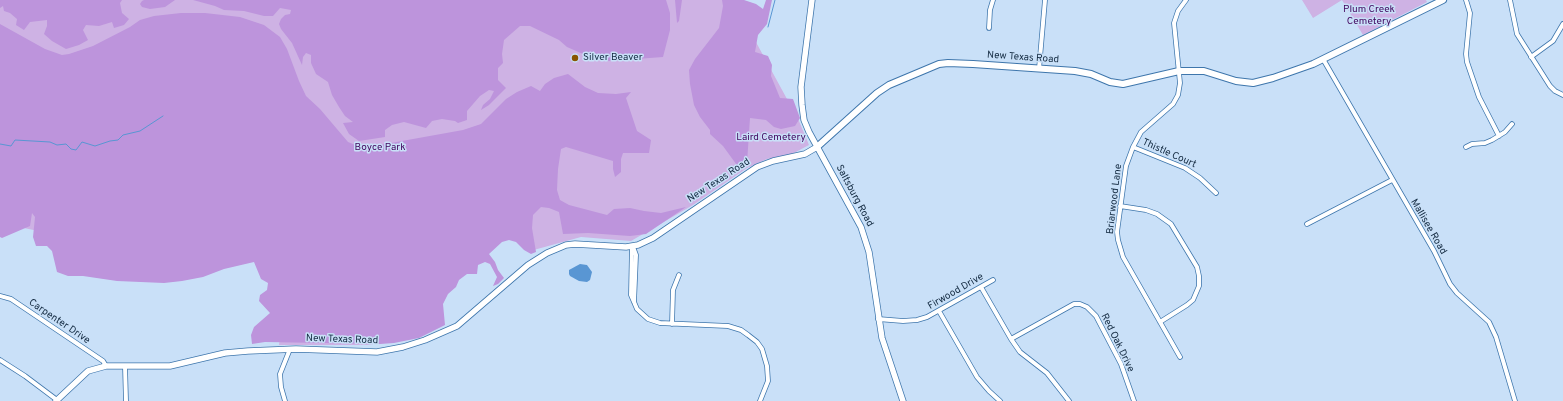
<!DOCTYPE html>
<html>
<head>
<meta charset="utf-8">
<style>
  body { margin:0 }
  canvas { display:block; background:#c9e0f8 }
</style>
</head>
<body>
<canvas width="1563" height="401"></canvas>
<script>
const context = document.querySelector('canvas').getContext('2d');
context.lineJoin = 'round';
function paint(path, color) { context.fillStyle = color; context.fill(path, 'evenodd'); }
const toPath = rows => new Path2D(rows.map(r => 'M' + r).join(''));
function stroke(path, color, width, dash) { context.strokeStyle = color; context.lineWidth = width; context.lineCap = dash ? 'butt' : 'round'; context.setLineDash(dash || []); context.stroke(path); }
function drawText(font, color, halo, rows, align = 'center') {
  context.font = font + ' Overpass,sans-serif'; context.lineWidth = 3; context.setLineDash([]); context.textBaseline = 'middle'; context.strokeStyle = halo; context.fillStyle = color; for (const [text, x, y, turn = 0] of rows) {
    context.save(); context.translate(x, y); context.rotate((+turn || 0) * Math.PI / 180); context.textAlign = isNaN(turn) ? turn : align; if (halo) context.strokeText(text, 0, 0); context.fillText(text, 0, 0); context.restore();
  }
}
paint(toPath([
  [0,0,733,0,799,121,809,145,792,154,767,159,747,168,693,205,631,241,581,237,530,251,506,231,438,297,439,324,370,345,279,345,289,264,62,236,24,228,0,230],
  [1302,0,1342,0,1313,18],
  [1342,0,1426,0,1427,2,1363,35]
]), '#ceb2e4');
paint(toPath([
  [0,0,122,0,120,3,122,13,129,19,124,25,114,28,112,22,99,26,86,25,83,30,88,40,79,45,66,49,52,41,44,34,47,26,47,20,30,22,24,30,16,25,17,19,10,13,4,11,3,6,0,8],
  [144,0,175,0,165,7,150,9,142,7,140,4,142,1],
  [193,0,666,0,670,13,670,30,663,57,609,61,588,53,583,54,567,47,559,40,530,26,520,26,504,40,502,54,503,63,498,68,498,80,506,88,489,105,481,110,483,105,490,99,494,91,489,90,480,96,467,111,467,120,458,123,455,121,442,119,432,121,426,128,404,122,392,125,385,130,385,137,359,141,349,134,343,123,353,122,345,116,339,107,332,95,328,82,316,74,311,63,311,55,306,53,303,57,302,65,292,43,281,29,279,24,281,19,285,15,290,14,291,10,280,8,273,16,264,16,244,11,224,10,215,6],
  [675,0,682,0,679,21,677,23],
  [722,0,744,0,756,4,763,9,766,0,772,0,767,24,758,35,755,52,768,56,772,65,771,76,780,98,793,99,800,118,795,126,781,129,774,127,766,120,750,118,747,163,743,169,739,168,723,146,710,134,710,130,700,117,694,105,690,84,689,70,695,59,719,28,723,6],
  [181,13,205,13,240,17,264,25,280,37,287,49,299,81,306,96,320,109,348,142,363,148,463,130,481,124,506,99,517,92,531,86,540,91,545,84,554,78,568,74,585,87,598,93,616,94,631,92,626,98,637,131,651,140,649,153,623,153,621,159,621,172,615,177,613,169,613,161,566,147,561,149,558,169,557,190,560,200,569,205,607,215,614,209,630,208,644,211,661,213,686,207,646,234,630,236,588,233,563,234,559,212,549,208,541,207,533,215,532,228,536,252,531,254,524,250,516,242,509,240,502,242,489,254,495,262,498,270,504,278,498,284,493,286,497,277,490,264,485,262,478,265,477,274,467,274,459,280,456,287,448,294,443,304,445,325,419,338,394,343,380,344,265,342,252,344,251,335,254,327,270,313,259,301,260,295,267,290,268,283,261,279,254,262,224,269,203,277,182,281,164,283,117,281,83,276,68,276,57,272,52,251,47,246,36,246,33,237,35,217,32,213,30,226,2,238,0,237,0,24,45,49,62,55,69,54,93,46,130,27,140,20,154,16]
]), '#bd94dc');
paint(toPath([
  [580,264,587,265,592,272,590,280,587,282,579,281,570,276,569,274,569,270]
]), '#5996d3');
stroke(toPath([
  [768,27,775,0],
  [0,144,11,146,15,140,50,142,57,145,66,144,71,149,76,150,82,142,95,146,110,141,118,140,123,135,140,131,163,116]
]), '#5996d3', 1);
const minor = toPath([
  [1466,0,1470,13,1466,54,1467,62,1479,97,1499,136],
  [1510,0,1517,34,1550,86,1555,91,1563,95],
  [989,28,990,10,993,0],
  [1531,57,1553,41,1563,24],
  [1323,59,1434,251,1450,284,1457,293,1489,322,1496,337,1515,401],
  [1039,69,1045,0],
  [1133,147,1185,168,1200,178,1216,193],
  [1466,147,1472,144,1485,143,1492,140,1505,132,1512,124],
  [1120,206,1146,210,1157,214,1171,224,1197,267,1199,276,1199,286,1193,300,1187,305,1160,322],
  [1307,224,1392,180],
  [632,247,631,295,637,309,648,319,660,323,728,326,741,330,748,335,757,342,762,349,767,366,768,381,760,401],
  [633,247,636,255,634,302],
  [981,287,1011,339,1020,352,1047,373,1069,401],
  [0,296,11,299,103,361,106,366],
  [939,311,977,377,989,391,1000,401],
  [878,319,903,321,917,320,927,317,993,280],
  [672,324,673,290,679,275],
  [1011,339,1074,304,1080,304,1087,307,1096,316,1121,364,1134,401],
  [1180,357,1123,257,1118,240,1117,232,1126,166,1133,147,1141,132,1173,104,1178,95,1180,83,1174,23,1178,11,1186,0],
  [0,360,25,376,57,400],
  [125,366,126,401],
  [285,401,281,387,280,374,290,349]
]);
const secondary = toPath([
  [812,0,801,87,802,105,804,120,809,132,861,227,869,252,882,338,903,401],
  [56,401,88,371,106,366,170,366,225,353,248,351,296,349,377,352,403,347,425,340,457,326,528,265,547,253,566,245,575,244,626,247,638,245,653,238,757,167,773,161,805,154,817,147]
]);
const primary = toPath([
  [817,147,877,93,889,85,939,64,948,63,973,64,1075,71,1091,74,1110,82,1123,84,1179,71,1204,71,1236,81,1253,83,1273,78,1313,64,1443,0]
]);
stroke(minor, '#3e76ac', 5.5);
stroke(secondary, '#3e76ac', 7);
stroke(primary, '#3e76ac', 8);
stroke(minor, '#fff', 4);
stroke(secondary, '#fff', 5.5);
stroke(primary, '#fff', 6);
for (const [x, y, r, color] of [
  [575,58,4,"#850"]
]) { const dot = new Path2D(); dot.arc(x, y, r, 0, 2 * Math.PI); context.fillStyle = color; context.fill(dot); stroke(dot, '#c9e0f8', 1.5); }
drawText('10px', '#40045d', '#c9e0f8', [
  ["Plum Creek",1369,10],
  ["Cemetery",1369,22],
  ["Laird Cemetery",771,138],
  ["Boyce Park",380,148]
]);
drawText('10px', '#132a41', '#c9e0f8', [
  ["Silver Beaver",583,58]
], 'left');
drawText('10px', '#132a41', '#c9e0f8', [
  ["New Texas Road",1023,58,4],
  ["Thistle Court",1169,154,24],
  ["New Texas Road",719,181,-33],
  ["Saltsburg Road",854,196,62],
  ["Briarwood Lane",1115,199,-83],
  ["Mallisee Road",1428,227,60],
  ["Firwood Drive",956,292,-30],
  ["Carpenter Drive",59,322,34],
  ["New Texas Road",342,340,2],
  ["Red Oak Drive",1117,343,64]
]);
</script>
</body>
</html>
